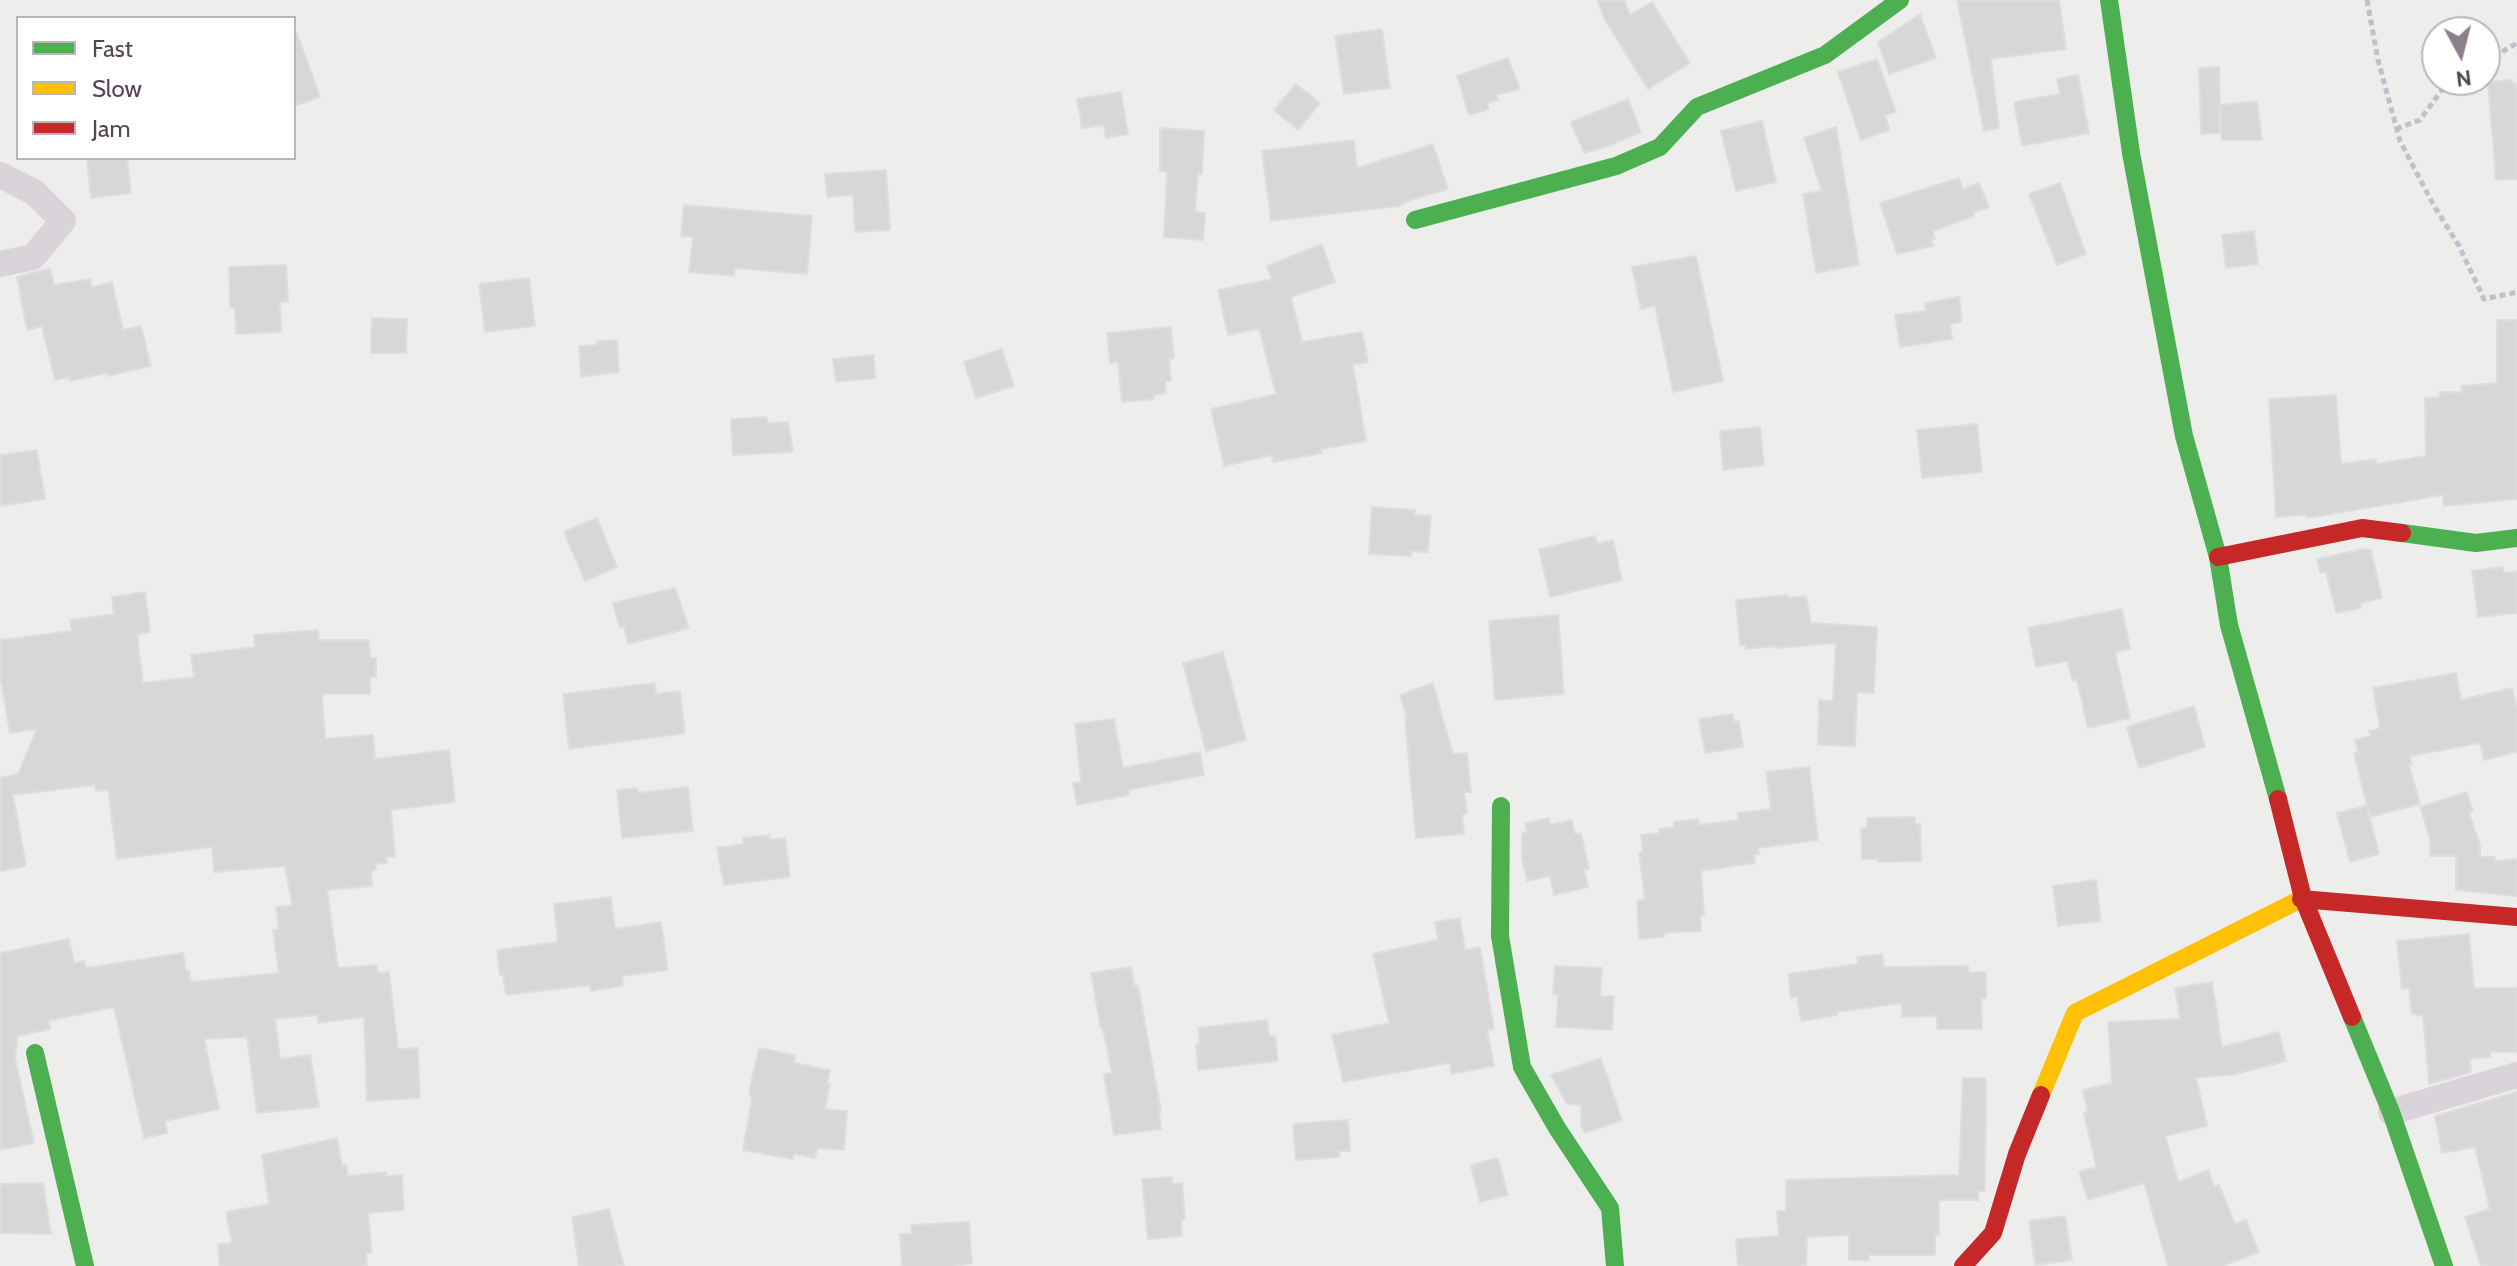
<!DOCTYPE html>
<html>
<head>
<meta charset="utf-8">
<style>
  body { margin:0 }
  #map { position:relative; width:2517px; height:1266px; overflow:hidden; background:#ededec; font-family:Cabin,sans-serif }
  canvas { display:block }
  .legend { position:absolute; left:16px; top:16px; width:280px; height:144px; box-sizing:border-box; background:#fff; border:2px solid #bcb4bc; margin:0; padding:10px 14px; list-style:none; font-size:24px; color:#584458 }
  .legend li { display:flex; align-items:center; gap:16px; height:40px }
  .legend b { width:40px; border:2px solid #bcb4bc }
  .north { position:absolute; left:2421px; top:16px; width:80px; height:80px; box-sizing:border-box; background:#fff; border:2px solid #bcb4bc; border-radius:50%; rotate:173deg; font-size:22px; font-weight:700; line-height:32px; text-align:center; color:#584458 }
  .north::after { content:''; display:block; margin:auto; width:28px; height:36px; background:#8c7f8c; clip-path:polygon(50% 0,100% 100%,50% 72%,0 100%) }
</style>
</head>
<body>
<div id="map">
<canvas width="2517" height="1266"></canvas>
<ul class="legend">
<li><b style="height:10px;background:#4caf50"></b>Fast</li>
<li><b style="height:10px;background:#ffc107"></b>Slow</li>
<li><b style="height:10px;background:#c62828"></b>Jam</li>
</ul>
<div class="north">N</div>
</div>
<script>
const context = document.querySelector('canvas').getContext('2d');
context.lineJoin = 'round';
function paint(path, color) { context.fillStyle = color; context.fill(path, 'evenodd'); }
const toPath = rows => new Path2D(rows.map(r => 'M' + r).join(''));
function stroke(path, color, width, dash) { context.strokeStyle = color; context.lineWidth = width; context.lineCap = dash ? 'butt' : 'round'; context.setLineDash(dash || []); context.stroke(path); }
const building = toPath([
  [1597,0,1624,0,1630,15,1652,2,1690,63,1648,89,1605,20,1597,0],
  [1957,0,2059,0,2066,49,1991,59,1999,128,1984,131,1957,0],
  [1920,14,1936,58,1889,74,1878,42,1920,14],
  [1382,29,1390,88,1344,94,1335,36,1382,29],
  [294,33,297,33,320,97,294,106,294,33],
  [1508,58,1520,89,1496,95,1498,100,1487,103,1489,109,1469,115,1457,76,1508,58],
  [1877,59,1896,112,1885,115,1890,130,1861,140,1838,72,1877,59],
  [2219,67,2220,105,2257,101,2262,140,2222,140,2220,108,2220,133,2201,134,2199,68,2219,67],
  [2078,75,2089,133,2022,146,2014,102,2060,94,2057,79,2078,75],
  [2512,80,2512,84,2517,84,2517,179,2496,180,2488,82,2512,80],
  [1296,84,1320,103,1298,130,1274,110,1296,84],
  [1121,92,1128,134,1106,138,1104,125,1082,128,1077,99,1121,92],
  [1628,99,1641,132,1609,146,1584,153,1571,122,1628,99],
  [1762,121,1776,182,1736,191,1721,131,1762,121],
  [1836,127,1859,265,1816,273,1803,194,1822,191,1804,138,1836,127],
  [1160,128,1204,131,1202,174,1198,173,1195,212,1205,213,1203,240,1164,237,1167,172,1160,171,1160,128],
  [1354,140,1357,168,1433,144,1448,189,1410,200,1399,206,1271,221,1262,151,1354,140],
  [87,158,127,158,131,193,91,198,87,158],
  [886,170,890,230,855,232,853,195,827,197,825,174,886,170],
  [1959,178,1963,189,1979,183,1989,207,1973,213,1974,216,1933,231,1935,239,1931,240,1933,246,1897,254,1880,203,1959,178],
  [2060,183,2086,254,2057,265,2029,194,2060,183],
  [684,205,812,216,807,274,735,268,734,276,689,272,693,237,681,236,684,205],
  [2254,231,2258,264,2226,268,2222,235,2254,231],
  [1322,244,1335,282,1291,297,1302,342,1362,332,1368,362,1353,365,1366,441,1321,449,1322,453,1273,462,1272,455,1224,466,1211,409,1276,394,1259,329,1228,335,1218,290,1272,279,1267,266,1322,244],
  [1696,256,1723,381,1673,392,1655,306,1641,309,1632,267,1696,256],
  [286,265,288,302,280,302,281,332,236,334,235,308,230,308,229,267,286,265],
  [50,268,54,285,90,279,92,287,112,282,123,330,141,326,151,366,108,376,107,373,70,381,70,377,55,380,42,326,27,330,17,277,50,268],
  [529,278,535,326,485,332,479,284,529,278],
  [1959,297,1962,322,1950,324,1952,339,1900,347,1895,315,1926,311,1925,303,1959,297],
  [372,318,407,319,406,353,371,353,372,318],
  [2497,320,2517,320,2517,499,2444,506,2443,495,2307,518,2306,515,2276,517,2269,399,2336,395,2341,464,2376,459,2376,464,2426,456,2425,398,2440,397,2440,392,2462,392,2461,386,2497,383,2497,320],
  [1171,327,1174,358,1169,359,1171,381,1165,381,1166,393,1154,395,1154,399,1122,402,1118,362,1110,363,1107,333,1171,327],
  [617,340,619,372,581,377,579,346,597,345,597,341,617,340],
  [1002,349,1014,386,976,398,964,362,1002,349],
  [874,355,875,378,836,382,833,359,874,355],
  [767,417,768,423,788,422,793,452,733,455,731,419,767,417],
  [1977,424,1982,472,1922,478,1917,430,1977,424],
  [1760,427,1764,465,1723,470,1720,431,1760,427],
  [37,450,45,499,0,506,0,455,37,450],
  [1372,507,1415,510,1414,515,1431,516,1428,552,1411,551,1411,556,1369,554,1372,507],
  [597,518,617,567,585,581,565,534,566,531,597,518],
  [1595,536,1597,544,1613,540,1622,580,1550,597,1539,549,1595,536],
  [2363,549,2371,550,2382,598,2360,603,2361,608,2336,613,2326,572,2320,573,2317,559,2363,549],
  [2503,567,2504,573,2517,572,2517,613,2478,617,2472,571,2503,567],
  [675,588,689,628,628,644,624,626,620,628,613,603,675,588],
  [145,592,150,632,137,634,143,683,194,677,191,655,255,647,254,635,318,630,319,640,369,640,370,658,376,658,376,677,370,677,370,694,322,694,325,739,373,735,375,759,449,750,455,802,391,810,395,856,386,857,387,863,375,864,376,870,371,871,372,886,327,890,338,968,377,965,378,973,389,972,398,1049,418,1048,420,1098,367,1101,364,1017,318,1023,317,1015,275,1019,280,1059,310,1055,319,1107,257,1113,247,1037,204,1039,219,1109,165,1121,167,1133,144,1138,114,1007,48,1021,50,1029,18,1036,15,1058,34,1143,0,1150,0,953,69,939,74,963,85,961,86,968,183,953,186,971,189,970,191,982,279,973,273,930,279,929,276,907,292,905,285,866,214,872,212,847,117,859,108,790,96,791,95,785,13,795,26,866,0,871,0,778,18,774,37,729,10,733,0,676,0,640,72,631,70,620,114,614,112,597,145,592],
  [1788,595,1788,598,1806,596,1811,623,1877,627,1874,693,1857,692,1855,746,1818,745,1819,700,1833,701,1836,643,1775,648,1775,646,1746,649,1745,645,1740,645,1736,600,1788,595],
  [2122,609,2130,649,2115,652,2130,718,2088,728,2077,680,2073,681,2067,661,2036,667,2028,628,2122,609],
  [1558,615,1564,694,1495,700,1489,621,1558,615],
  [1223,652,1246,740,1206,751,1183,663,1223,652],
  [2456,673,2461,700,2512,688,2517,709,2517,752,2484,760,2480,743,2410,756,2412,764,2409,765,2420,804,2370,817,2354,753,2358,752,2355,740,2371,736,2369,731,2380,728,2373,688,2456,673],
  [655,683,656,694,680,691,685,733,569,749,563,694,655,683],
  [1433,683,1453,754,1467,753,1471,792,1464,792,1467,814,1462,815,1464,834,1416,838,1405,717,1407,717,1400,695,1433,683],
  [2194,706,2205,747,2139,768,2127,727,2194,706],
  [1733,714,1734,722,1739,721,1743,747,1705,753,1699,719,1733,714],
  [1114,719,1123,768,1200,752,1204,775,1128,790,1129,795,1077,805,1073,783,1081,782,1075,724,1114,719],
  [1809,767,1818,840,1758,848,1759,854,1754,854,1755,863,1701,871,1704,915,1700,915,1701,931,1664,933,1664,937,1639,939,1637,900,1645,900,1639,852,1643,852,1641,835,1659,833,1659,829,1674,827,1674,822,1698,819,1699,825,1738,820,1738,813,1771,809,1766,772,1809,767],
  [688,787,693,831,622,838,617,790,637,788,638,793,688,787],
  [2467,792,2473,811,2469,813,2480,845,2480,857,2495,857,2495,861,2517,859,2517,896,2456,890,2456,856,2430,856,2430,838,2420,807,2467,792],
  [2367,806,2379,854,2350,862,2337,813,2367,806],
  [1915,817,1915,824,1920,824,1921,861,1878,862,1878,859,1862,859,1861,828,1867,828,1867,818,1915,817],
  [1549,818,1550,825,1572,820,1575,834,1581,833,1589,869,1584,870,1588,887,1554,895,1550,876,1527,881,1522,859,1522,833,1527,832,1525,823,1549,818],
  [769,835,770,840,785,838,790,877,724,885,717,848,744,844,743,838,769,835],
  [2096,880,2101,921,2058,926,2053,886,2096,880],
  [611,897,615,929,661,922,668,970,622,976,623,986,591,991,590,985,506,995,503,975,500,975,497,950,558,942,554,904,611,897],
  [1460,918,1465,950,1480,947,1494,1029,1487,1030,1494,1066,1451,1074,1450,1063,1343,1082,1332,1035,1389,1023,1373,954,1438,940,1435,922,1460,918],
  [2469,934,2474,988,2517,988,2517,1052,2490,1052,2490,1057,2470,1059,2471,1072,2429,1084,2423,1016,2412,1014,2409,988,2402,989,2397,941,2469,934],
  [1882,954,1884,967,1968,966,1968,972,1986,972,1986,998,1981,999,1982,1029,1937,1029,1937,1016,1902,1017,1902,1003,1837,1012,1837,1015,1801,1021,1797,996,1791,998,1788,974,1858,964,1857,957,1882,954],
  [1555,966,1602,968,1600,996,1614,996,1612,1030,1556,1027,1558,994,1553,994,1555,966],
  [1131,967,1134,986,1138,985,1161,1112,1159,1112,1161,1129,1114,1135,1104,1074,1112,1073,1103,1029,1101,1029,1091,973,1131,967],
  [2212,982,2222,1047,2279,1032,2286,1061,2236,1074,2196,1078,2207,1126,2165,1136,2178,1182,2208,1170,2214,1187,2219,1185,2235,1224,2246,1220,2259,1252,2223,1266,2168,1266,2144,1183,2088,1200,2079,1172,2096,1167,2084,1113,2088,1112,2083,1090,2112,1083,2108,1022,2180,1019,2175,988,2212,982],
  [1267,1020,1269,1036,1275,1036,1278,1061,1198,1070,1196,1044,1200,1044,1198,1028,1267,1020],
  [759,1048,795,1055,794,1063,830,1070,827,1084,830,1084,825,1109,847,1111,844,1150,817,1148,815,1158,794,1154,793,1159,743,1150,752,1099,749,1093,759,1048],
  [1601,1058,1622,1120,1585,1133,1581,1126,1581,1105,1567,1104,1551,1075,1601,1058],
  [1963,1078,1986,1078,1985,1188,1984,1191,1978,1191,1979,1200,1939,1200,1939,1235,1935,1235,1935,1255,1869,1255,1869,1260,1849,1260,1849,1235,1807,1237,1806,1266,1738,1266,1736,1239,1779,1236,1777,1211,1786,1211,1786,1180,1959,1175,1963,1078],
  [2517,1092,2517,1266,2481,1266,2465,1217,2490,1209,2475,1147,2442,1153,2435,1116,2517,1092],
  [1348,1120,1350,1151,1339,1151,1340,1157,1296,1160,1293,1124,1348,1120],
  [337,1138,342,1166,346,1165,348,1176,386,1172,386,1176,402,1175,404,1210,368,1213,372,1253,366,1253,367,1266,220,1266,218,1244,232,1243,226,1212,269,1204,262,1155,337,1138],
  [1498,1158,1508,1195,1480,1202,1471,1165,1498,1158],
  [1172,1177,1172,1184,1182,1183,1185,1220,1181,1220,1182,1236,1148,1239,1142,1179,1172,1177],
  [43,1183,51,1234,0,1233,0,1184,43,1183],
  [609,1209,624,1266,579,1266,572,1217,609,1209],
  [2065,1216,2072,1260,2035,1265,2029,1221,2065,1216],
  [969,1222,972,1263,953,1266,902,1266,900,1234,912,1234,911,1225,969,1222]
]);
paint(building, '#d8d6d8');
stroke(building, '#dfdedf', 2);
stroke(toPath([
  [2367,0,2378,60,2400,141,2433,204,2459,246,2484,299,2517,292],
  [2485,62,2517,43],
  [2396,129,2420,120,2447,83,2453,80]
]), '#c2becb', 5, [6, 4]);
stroke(toPath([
  [0,175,34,192,63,221,33,257,0,264],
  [2391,1112,2517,1075]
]), '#d9d4d9', 26);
stroke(toPath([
  [2109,0,2131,153,2184,436,2218,557,2229,625,2278,799],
  [1415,220,1616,166,1660,147,1697,107,1825,55,1900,0],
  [2402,533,2476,543,2517,538],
  [1501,806,1500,936,1522,1067,1557,1128,1610,1208,1615,1266],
  [2352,1017,2391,1112,2444,1266],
  [35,1053,85,1266]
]), '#4caf50', 18);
stroke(toPath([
  [2041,1095,2075,1013,2301,899]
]), '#ffc107', 18);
stroke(toPath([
  [2218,557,2362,528,2402,533],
  [2278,799,2303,898,2352,1017],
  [2301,899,2517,917],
  [1963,1266,1993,1233,2017,1154,2041,1095]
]), '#c62828', 18);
</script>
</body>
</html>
